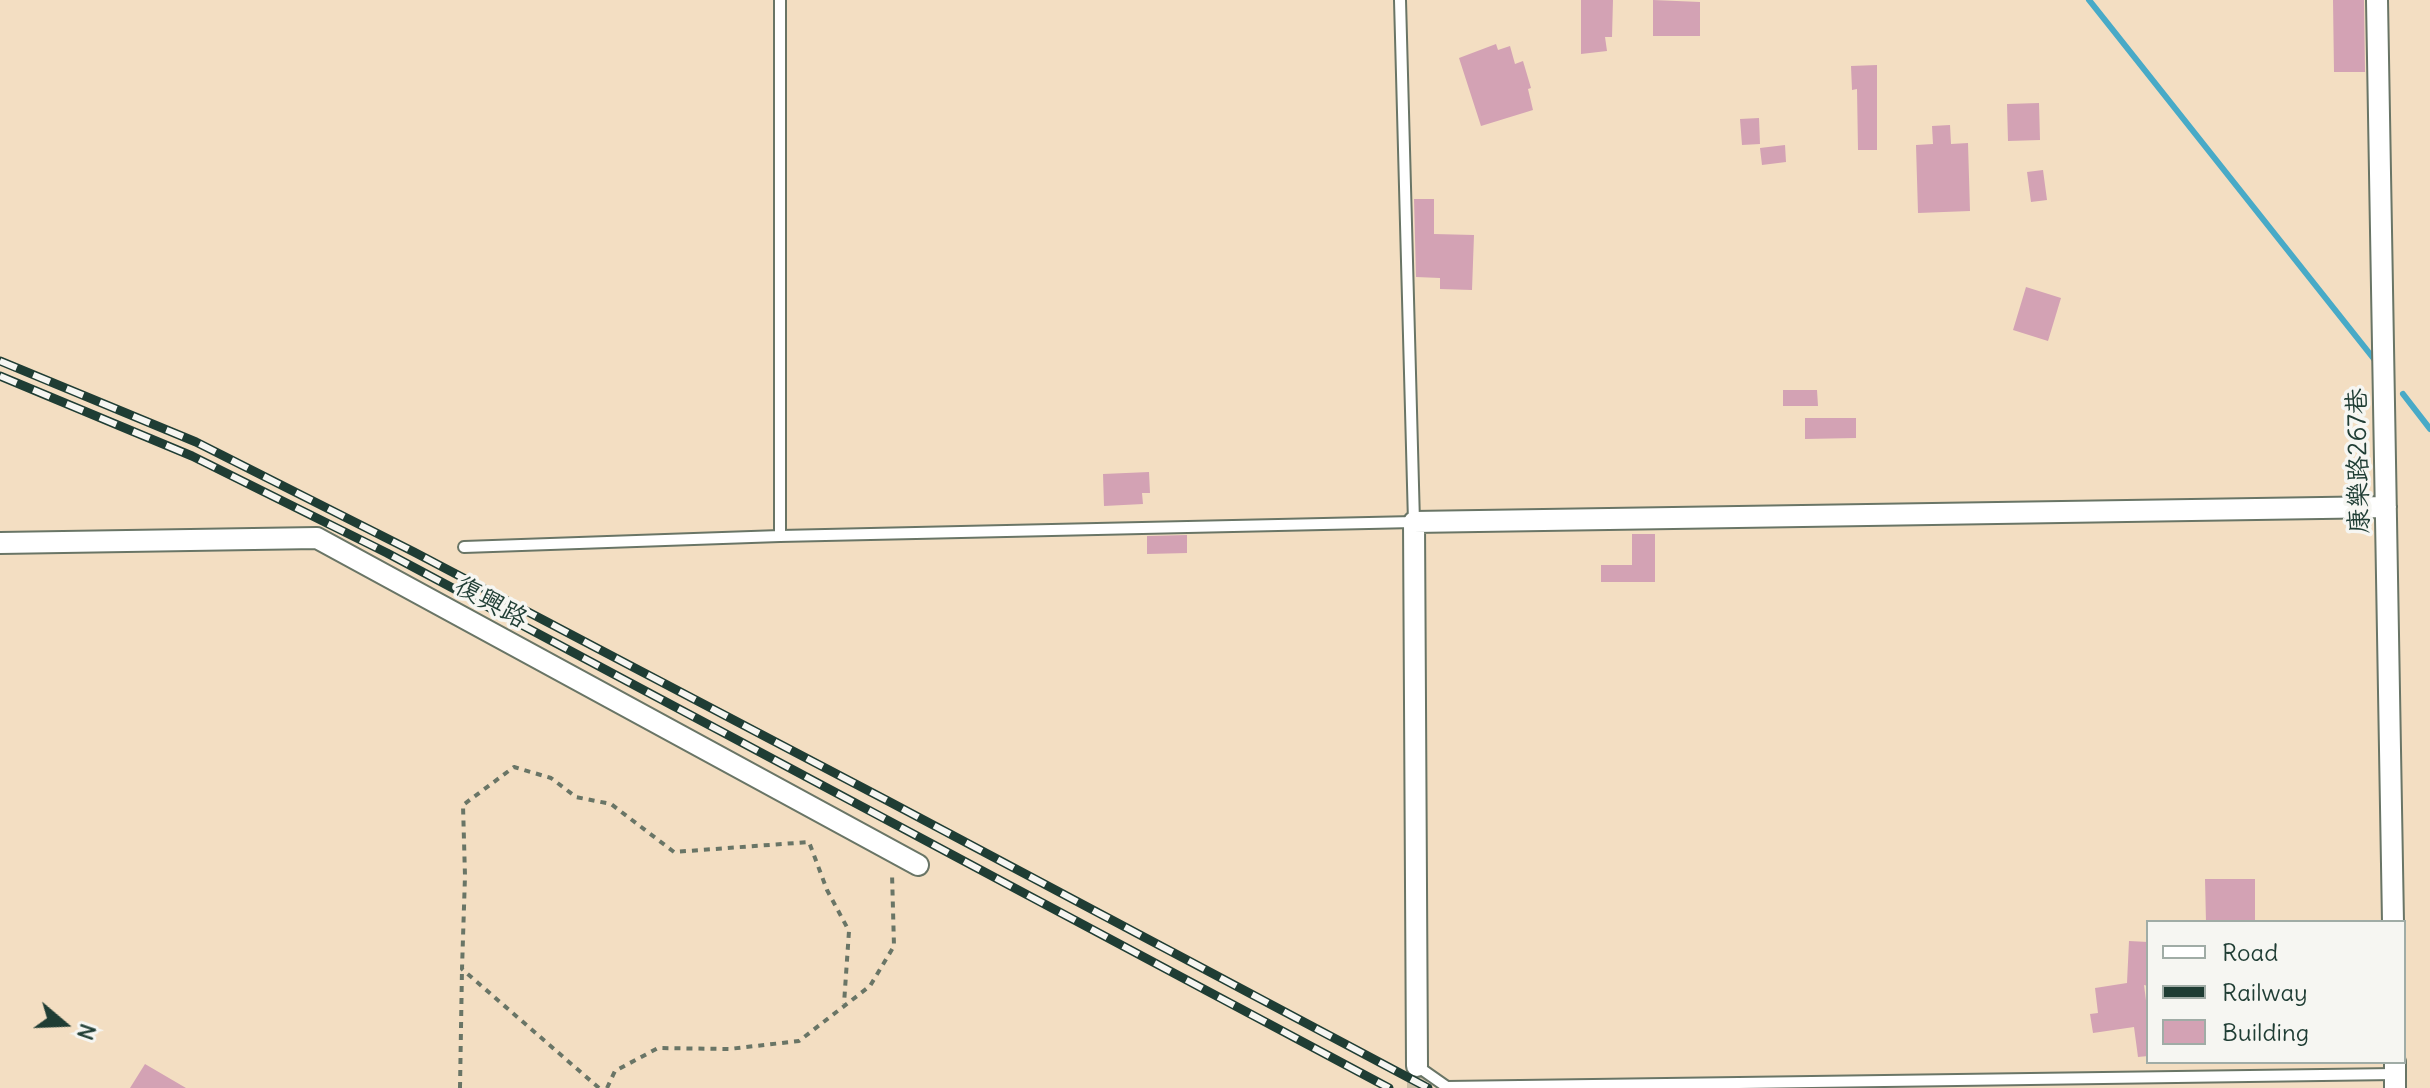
<!DOCTYPE html>
<html>
<head>
<meta charset="utf-8">
<style>
  body { margin:0 }
  #map { position:relative; width:2430px; height:1088px; overflow:hidden; background:#f3dec2; font-family:Delius,sans-serif }
  canvas { display:block }
  .legend { position:absolute; left:2146px; top:920px; width:260px; height:144px; box-sizing:border-box; background:#f6f6f2; border:2px solid #a0aca6; margin:0; padding:10px 14px; list-style:none; font-size:24px; color:#1f3d34 }
  .legend li { display:flex; align-items:center; gap:16px; height:40px }
  .legend b { width:40px; border:2px solid #a0aca6 }
  .north { position:absolute; left:24px; top:984px; width:80px; height:80px; -webkit-text-stroke:6px #f6f6f2; paint-order:stroke; rotate:109deg; font-size:22px; font-weight:700; line-height:32px; text-align:center; color:#1f3d34 }
  .north::after { content:''; display:block; margin:auto; width:28px; height:36px; background:#1f3d34; clip-path:polygon(50% 0,100% 100%,50% 72%,0 100%) }
</style>
</head>
<body>
<div id="map">
<canvas width="2430" height="1088"></canvas>
<ul class="legend">
<li><b style="height:10px;background:#fff"></b>Road</li>
<li><b style="height:10px;background:#1f3d34"></b>Railway</li>
<li><b style="height:22px;background:#d3a2b4"></b>Building</li>
</ul>
<div class="north">N</div>
</div>
<script>
const context = document.querySelector('canvas').getContext('2d');
context.lineJoin = 'round';
const toPath = rows => new Path2D(rows.map(r => 'M' + r).join(''));
function stroke(path, color, width, dash) { context.strokeStyle = color; context.lineWidth = width; context.lineCap = dash ? 'butt' : 'round'; context.setLineDash(dash || []); context.stroke(path); }
function paint(path, color) { context.fillStyle = color; context.fill(path, 'evenodd'); }
function drawText(font, color, halo, rows, align = 'center') {
  context.font = font + ' Delius,"LXGW WenKai TC",sans-serif'; context.lineWidth = 7; context.setLineDash([]); context.textBaseline = 'middle'; context.strokeStyle = halo; context.fillStyle = color; for (const [text, x, y, turn = 0] of rows) {
    context.save(); context.translate(x, y); context.rotate((+turn || 0) * Math.PI / 180); context.textAlign = isNaN(turn) ? turn : align; if (halo) context.strokeText(text, 0, 0); context.fillText(text, 0, 0); context.restore();
  }
}
stroke(toPath([
  [2089,0,2374,359],
  [2403,394,2430,429]
]), '#48aac7', 6);
paint(toPath([
  [1581,0,1613,0,1612,37,1605,37,1607,51,1581,54],
  [1653,0,1700,2,1700,36,1653,36],
  [2333,0,2364,0,2365,72,2334,72],
  [1496,44,1498,50,1510,46,1515,64,1523,61,1531,88,1528,89,1533,110,1481,126,1459,58],
  [1877,65,1877,150,1858,150,1857,89,1852,90,1851,66],
  [2039,103,2040,140,2008,141,2007,104],
  [1759,118,1760,144,1742,145,1740,119],
  [1950,125,1951,144,1968,143,1970,211,1918,213,1916,145,1933,144,1932,126],
  [1785,145,1786,162,1762,165,1760,148],
  [2043,170,2047,200,2031,202,2027,172],
  [1414,199,1434,199,1434,234,1474,235,1472,290,1440,289,1440,278,1416,277],
  [2026,287,2061,298,2048,341,2013,330],
  [1783,390,1817,390,1818,406,1783,406],
  [1805,418,1856,418,1856,438,1805,439],
  [1149,472,1150,493,1142,493,1143,504,1104,506,1103,474],
  [1632,534,1655,534,1655,582,1601,582,1601,565,1632,565],
  [1187,535,1187,553,1147,554,1147,536],
  [2205,879,2255,879,2255,922,2206,922],
  [2129,941,2148,942,2148,986,2144,985,2148,1016,2148,1056,2138,1057,2134,1027,2093,1033,2090,1014,2098,1013,2095,988,2127,983],
  [145,1064,186,1088,130,1088]
]), '#d3a2b4');
stroke(toPath([
  [1417,1088,1417,1066]
]), '#c9bea6', 20, [20, 10]);
const lane = toPath([
  [780,0,780,536,1414,522,1400,0],
  [464,547,780,536],
  [1417,1066,1447,1087,2395,1074]
]);
const street = toPath([
  [2377,0,2393,922],
  [0,543,317,538,918,865],
  [2395,1062,2395,1088],
  [1417,1066,1414,522,2386,507]
]);
stroke(lane, '#697566', 14);
stroke(street, '#697566', 24);
stroke(toPath([
  [460,1088,462,969],
  [599,1088,462,969,465,876,463,805,514,767,551,778,576,797,611,804,674,852,809,842,827,890,849,931,844,1004],
  [607,1088,615,1071,658,1048,729,1049,799,1041,870,986,894,946,892,873]
]), '#697566', 4, [6, 6]);
stroke(lane, '#fff', 10);
stroke(street, '#fff', 20);
const rail = toPath([
  [0,361,196,442,414,552,888,801,1428,1088],
  [0,376,192,456,387,553,1389,1088]
]);
stroke(rail, '#1f3d34', 9);
stroke(rail, '#f6f6f2', 6, [18]);
drawText('26px', '#1f3d34', '#f6f6f2', [
  ["康樂路267巷",2359,461,-91],
  ["復興路",491,603,29]
]);
</script>
</body>
</html>
